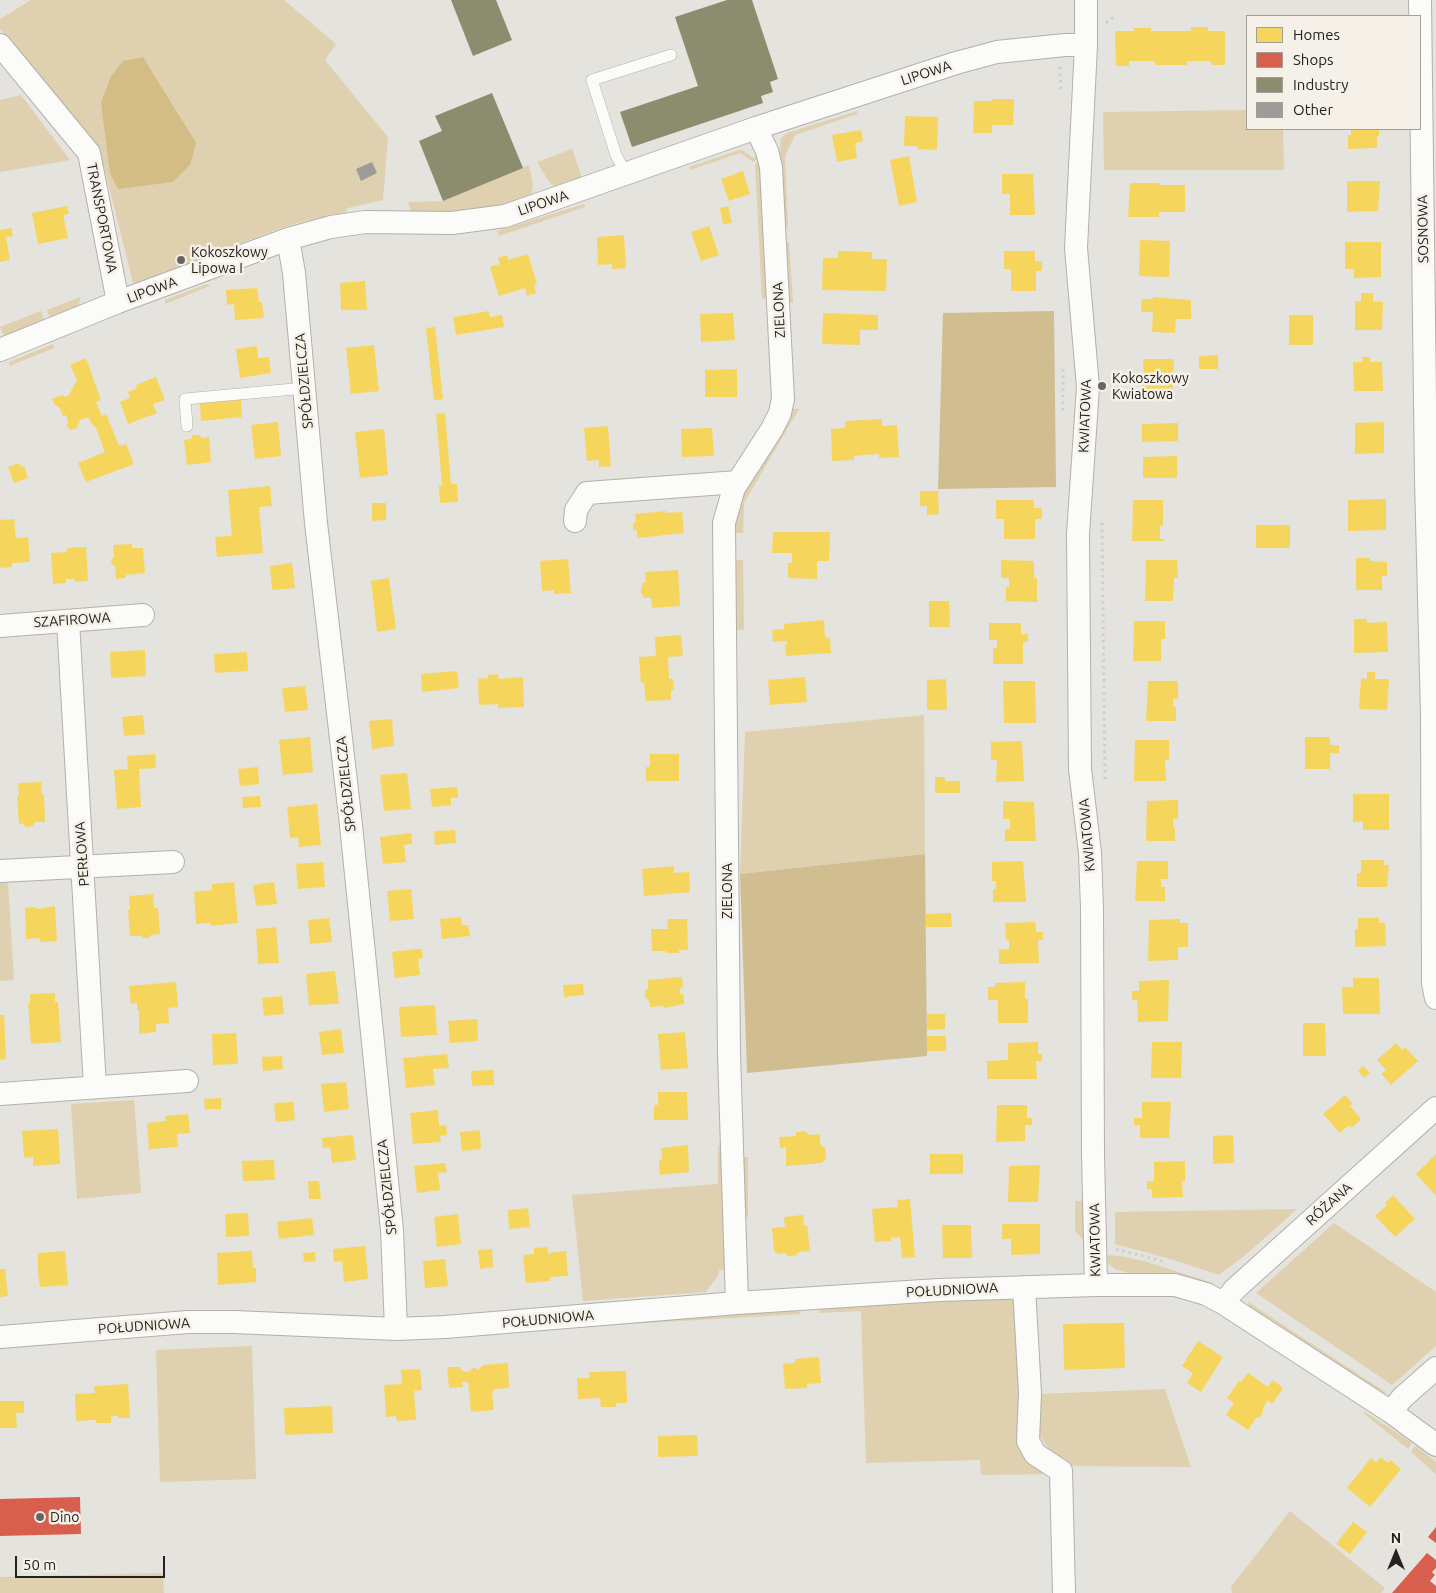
<!DOCTYPE html>
<html>
<head>
<meta charset="utf-8">
<style>
  body { margin:0 }
  #map { position:relative; width:1436px; height:1593px; overflow:hidden; background:#e5e3de; font-family:Ubuntu,sans-serif }
  canvas { display:block }
  .legend { position:absolute; left:1246px; top:15px; width:175px; height:115px; box-sizing:border-box; background:#f6f1e8; border:1px solid #a29e98; margin:0; padding:6px 9px; list-style:none; font-size:15px; color:#24221f }
  .legend li { display:flex; align-items:center; gap:10px; height:25px }
  .legend b { width:25px; border:1px solid #a29e98 }
  .north { position:absolute; left:1371px; top:1528px; width:50px; height:50px; -webkit-text-stroke:4px #f6f1e8; paint-order:stroke; rotate:0deg; font-size:14px; font-weight:700; line-height:20px; text-align:center; color:#24221f }
  .north::after { content:''; display:block; margin:auto; width:18px; height:22px; background:#24221f; clip-path:polygon(50% 0,100% 100%,50% 72%,0 100%) }
  .scale { position:absolute; left:15px; top:1556px; width:150px; height:22px; box-sizing:border-box; border:2px solid #24221f; border-top:0; padding-left:6px; font-size:15px; line-height:18px; white-space:nowrap; color:#24221f; -webkit-text-stroke:4px #f6f1e8; paint-order:stroke }
</style>
</head>
<body>
<div id="map">
<canvas width="1436" height="1593"></canvas>
<ul class="legend">
<li><b style="height:14px;background:#f6d55c"></b>Homes</li>
<li><b style="height:14px;background:#d6604d"></b>Shops</li>
<li><b style="height:14px;background:#8c8c6e"></b>Industry</li>
<li><b style="height:14px;background:#9d9c98"></b>Other</li>
</ul>
<div class="north">N</div>
<div class="scale">50 m</div>
</div>
<script>
const context = document.querySelector('canvas').getContext('2d');
context.lineJoin = 'round';
function paint(path, color) { context.fillStyle = color; context.fill(path, 'evenodd'); }
const toPath = rows => new Path2D(rows.map(r => 'M' + r).join(''));
function stroke(path, color, width, dash) { context.strokeStyle = color; context.lineWidth = width; context.lineCap = dash ? 'butt' : 'round'; context.setLineDash(dash || []); context.stroke(path); }
function drawText(font, color, halo, rows, align = 'center') {
  context.font = font + ' Ubuntu,sans-serif'; context.lineWidth = 5; context.setLineDash([]); context.textBaseline = 'middle'; context.strokeStyle = halo; context.fillStyle = color; for (const [text, x, y, turn = 0] of rows) {
    context.save(); context.translate(x, y); context.rotate((+turn || 0) * Math.PI / 180); context.textAlign = isNaN(turn) ? turn : align; if (halo) context.strokeText(text, 0, 0); context.fillText(text, 0, 0); context.restore();
  }
}
paint(toPath([
  [31,0,284,0,336,44,325,60,388,137,383,200,348,208,345,213,301,222,275,230,141,282,133,283,101,155,0,29,0,19],
  [21,95,70,160,0,172,0,100],
  [1247,110,1247,129,1283,129,1284,170,1104,170,1103,112],
  [857,111,857,114,795,135,785,156,788,227,781,226,775,151,780,150,781,138,787,133],
  [572,149,582,177,555,188,548,180,537,162],
  [739,150,744,151,753,158,757,156,759,158,772,298,762,299,755,165,758,159,753,162,740,153,690,170,689,167],
  [529,165,533,186,531,197,495,208,470,212,411,212,408,202,443,201],
  [584,204,585,207,499,236,497,231],
  [789,242,793,302,786,302,783,243],
  [207,284,210,286,165,304,165,300],
  [80,297,79,307,50,318,47,310],
  [41,311,44,320,4,336,0,327],
  [53,344,55,348,9,366,9,362],
  [793,409,799,409,744,503,743,533,735,533,732,531,736,507],
  [730,560,743,560,744,630,730,630],
  [924,715,925,854,740,874,745,732],
  [0,883,8,883,14,980,0,981],
  [134,1100,141,1193,77,1199,71,1104],
  [718,1145,723,1145,726,1270,719,1270,719,1274,706,1292,583,1301,572,1195,718,1184],
  [739,1157,748,1157,748,1217,740,1217],
  [1075,1201,1085,1201,1086,1243,1075,1231],
  [1297,1209,1248,1253,1219,1275,1167,1258,1115,1244,1115,1212],
  [1334,1223,1436,1292,1436,1346,1392,1385,1256,1293],
  [1103,1255,1121,1256,1147,1262,1216,1284,1164,1273,1128,1273,1115,1269,1107,1262],
  [1019,1296,1017,1303,1023,1458,1055,1474,981,1475,980,1460,866,1463,861,1311,818,1313,822,1306],
  [1248,1302,1387,1393,1383,1394,1249,1307],
  [796,1307,801,1314,612,1325,612,1323],
  [252,1346,256,1479,160,1482,156,1350],
  [1165,1389,1191,1467,1070,1466,1051,1453,1039,1434,1038,1394],
  [1365,1412,1411,1442,1411,1445,1408,1449,1363,1413],
  [1416,1446,1436,1462,1436,1474,1411,1452,1414,1447],
  [1290,1511,1385,1588,1381,1593,1232,1593,1231,1587],
  [163,1573,164,1593,0,1593,0,1577]
]), '#dfd0af');
paint(toPath([
  [1054,311,1056,487,938,489,943,313],
  [925,854,927,1056,747,1073,740,874]
]), '#d0bd90');
paint(toPath([
  [143,57,196,143,190,165,173,182,118,189,110,173,101,103,110,78,123,61]
]), '#d4bc85');
paint(toPath([
  [1191,27,1208,27,1208,31,1225,31,1225,65,1211,65,1211,61,1187,61,1187,65,1155,65,1155,61,1129,61,1129,66,1116,66,1115,31,1134,31,1134,28,1151,28,1151,31,1191,31],
  [992,99,1014,99,1013,125,992,125,992,133,973,133,974,101,992,101],
  [905,116,938,117,937,150,918,149,918,146,904,146],
  [1351,129,1379,129,1379,136,1377,136,1377,148,1348,149,1348,135,1351,135],
  [861,130,863,141,855,143,857,158,837,162,832,135],
  [909,156,917,202,899,206,890,160],
  [743,171,750,194,729,201,721,179],
  [1002,174,1033,174,1035,215,1010,215,1010,194,1002,194],
  [1347,181,1380,181,1378,211,1347,212],
  [1130,183,1159,183,1159,185,1185,185,1185,212,1159,212,1159,217,1128,217],
  [67,206,69,214,63,215,68,238,38,244,32,213],
  [728,206,732,223,723,224,720,208],
  [709,226,719,255,701,261,691,232],
  [11,228,13,236,6,237,10,260,0,262,0,230],
  [624,235,626,268,612,269,612,264,598,265,597,237],
  [1140,240,1170,241,1169,277,1139,276],
  [1345,242,1381,242,1381,277,1354,278,1354,269,1345,269],
  [838,251,872,252,872,259,887,259,886,291,822,290,823,258,838,258],
  [1004,251,1035,251,1035,261,1042,261,1042,271,1036,271,1036,291,1011,291,1011,269,1004,269],
  [528,254,537,284,534,285,536,293,527,296,525,288,499,296,490,267,500,264,498,258,507,255,508,260],
  [365,281,367,310,341,310,340,283],
  [257,288,259,302,262,302,264,318,235,320,234,304,227,305,226,290],
  [1361,293,1373,293,1373,301,1383,302,1382,330,1355,330,1355,301,1361,301],
  [1153,297,1191,300,1191,319,1176,319,1175,333,1152,332,1153,312,1141,312,1142,299,1153,299],
  [489,311,490,317,502,315,504,327,456,335,453,317],
  [733,313,735,340,701,342,700,314],
  [823,313,878,315,878,330,860,330,860,345,822,344],
  [1289,315,1313,315,1313,345,1289,345],
  [435,327,443,399,434,400,426,328],
  [374,345,379,391,351,394,346,348],
  [257,346,258,358,269,357,271,373,240,378,236,349],
  [1218,355,1218,369,1199,369,1199,356],
  [1362,357,1370,357,1370,362,1382,362,1383,391,1354,391,1353,362,1363,362],
  [86,358,101,400,96,402,102,416,106,414,119,446,126,444,134,464,86,482,78,463,105,452,96,428,91,423,89,417,80,420,77,428,71,430,68,428,67,425,68,422,66,415,63,416,60,408,54,404,52,399,63,395,64,397,69,395,77,380,70,365],
  [1143,359,1174,359,1172,396,1142,396,1142,383,1137,383,1137,375,1144,375],
  [737,369,737,397,705,397,705,370],
  [156,377,165,400,153,404,157,413,128,424,120,402,130,398,128,392,137,388,136,385],
  [241,399,242,417,201,421,200,403],
  [445,413,451,484,457,484,458,502,440,503,439,486,442,485,436,414],
  [882,419,882,426,897,425,899,457,879,458,879,454,864,455,854,456,854,460,832,461,831,429,845,428,845,421],
  [278,422,281,456,255,459,251,425],
  [1384,422,1384,453,1355,454,1355,423],
  [1178,423,1178,441,1142,442,1142,424],
  [608,426,611,466,599,467,599,460,587,461,584,428],
  [712,428,714,456,682,457,681,429],
  [384,429,388,475,360,478,355,432],
  [192,435,200,435,201,438,209,437,211,462,187,465,184,440,192,439],
  [1177,456,1177,478,1143,478,1143,457],
  [20,463,21,467,24,466,28,478,14,483,8,467],
  [270,486,272,506,259,507,263,553,217,557,215,537,232,536,228,490],
  [920,491,938,491,939,514,927,515,927,506,920,506],
  [1386,499,1386,530,1348,531,1348,500],
  [996,500,1034,500,1034,508,1042,508,1042,519,1035,519,1035,539,1004,539,1004,519,996,519],
  [1133,500,1163,500,1163,526,1160,526,1160,539,1164,539,1164,541,1132,541],
  [372,503,386,503,386,520,372,521],
  [666,511,666,513,682,512,684,533,637,538,637,531,633,529,633,524,636,521,635,514],
  [14,519,16,538,28,537,30,562,12,563,12,567,0,568,0,520],
  [1256,525,1290,525,1290,548,1256,548],
  [773,532,830,532,829,561,817,561,817,579,788,578,788,563,792,563,792,553,772,553],
  [132,544,132,548,143,548,145,573,126,575,126,578,116,579,115,566,112,564,111,560,114,557,113,545],
  [86,547,88,581,75,582,75,579,66,579,66,583,53,584,51,553,67,552,67,548],
  [1356,558,1370,558,1370,561,1387,562,1387,576,1382,576,1382,590,1356,590],
  [568,559,571,593,554,594,554,590,542,591,540,561],
  [1001,560,1034,561,1034,578,1037,578,1037,602,1006,601,1006,587,1009,587,1009,578,1001,578],
  [1146,560,1177,560,1178,578,1174,578,1173,601,1145,601],
  [292,563,295,588,272,590,270,566],
  [678,570,680,606,652,608,651,598,644,598,641,593,641,588,643,583,646,582,645,572],
  [389,578,396,629,377,632,371,581],
  [929,601,949,601,950,627,929,627],
  [1354,619,1367,619,1367,623,1387,622,1388,652,1354,653],
  [824,620,825,637,830,638,831,653,786,656,785,644,787,644,787,641,773,642,772,630,784,629,784,624],
  [1134,621,1165,621,1165,639,1161,639,1161,661,1133,661],
  [989,623,1021,623,1021,634,1028,634,1028,642,1023,642,1023,664,993,664,993,648,997,648,997,640,989,640],
  [681,635,683,656,668,657,669,679,673,679,674,690,671,690,671,700,646,701,644,683,641,683,639,657,656,656,655,637],
  [145,650,146,676,111,678,110,652],
  [247,652,248,671,215,673,214,654],
  [457,671,459,688,422,692,421,674],
  [1367,672,1375,672,1375,679,1389,679,1387,710,1359,709,1361,678,1367,679],
  [498,674,499,679,523,677,524,707,498,708,498,704,479,705,478,679,488,678,488,675],
  [805,677,807,702,770,705,768,680],
  [946,679,947,710,927,710,927,680],
  [1003,681,1035,681,1036,723,1004,723],
  [1148,681,1178,681,1178,699,1173,699,1173,707,1176,707,1176,721,1146,721],
  [305,686,308,710,285,712,282,688],
  [143,715,145,734,124,736,122,717],
  [392,719,394,746,372,749,369,721],
  [310,737,313,772,283,775,279,740],
  [1305,737,1330,737,1330,745,1339,745,1339,753,1330,753,1330,769,1305,769],
  [1135,740,1169,740,1169,760,1165,760,1166,781,1134,781],
  [1022,741,1024,781,996,782,997,760,991,760,991,742],
  [155,754,156,768,139,769,141,807,117,809,114,770,128,769,127,756],
  [650,754,679,754,679,781,646,781,646,767,650,767],
  [258,767,259,784,240,786,238,769],
  [407,773,411,809,384,811,380,775],
  [935,777,945,777,945,781,960,781,960,793,935,793],
  [41,782,42,795,44,794,45,822,36,822,32,826,26,827,22,823,19,824,17,796,19,796,18,783],
  [457,787,458,798,451,798,451,805,432,807,430,789],
  [1353,794,1389,794,1389,830,1363,830,1363,822,1353,822],
  [260,796,261,807,243,808,242,797],
  [1178,800,1178,819,1173,819,1173,827,1175,827,1175,841,1146,841,1147,801],
  [1003,801,1034,802,1036,841,1005,841,1005,829,1010,829,1010,819,1003,819],
  [317,804,321,845,299,847,298,837,290,838,287,807],
  [455,830,456,843,435,845,434,831],
  [411,833,412,844,404,845,406,862,383,864,380,837],
  [1361,860,1384,860,1384,865,1389,865,1387,887,1357,887,1357,873,1361,873],
  [1023,861,1026,902,993,902,993,889,996,889,996,881,992,881,992,862],
  [1137,861,1168,861,1168,879,1161,879,1161,887,1165,887,1165,901,1135,901],
  [323,862,325,887,298,889,296,864],
  [674,866,674,873,689,872,690,892,644,896,642,869],
  [234,882,238,923,211,926,210,923,196,924,194,892,212,890,212,884],
  [274,882,277,904,256,906,253,885],
  [411,889,414,919,390,921,387,891],
  [153,894,154,908,158,908,160,934,151,935,148,938,144,938,141,936,130,936,128,910,130,910,129,896],
  [55,906,57,941,40,942,40,938,26,939,25,908,36,907,37,909],
  [951,913,952,927,926,927,926,914],
  [461,917,462,925,468,925,470,936,442,939,440,919],
  [329,918,332,942,310,944,308,920],
  [1358,918,1379,918,1379,923,1385,923,1386,946,1355,947,1355,929,1358,929],
  [667,919,687,919,688,950,679,950,679,953,666,953,666,951,652,951,651,929,668,929],
  [1180,919,1180,923,1188,923,1188,947,1178,947,1178,960,1148,961,1149,920],
  [1035,922,1036,932,1043,932,1043,940,1038,940,1039,963,999,964,999,950,1009,949,1009,940,1006,940,1005,923],
  [276,927,279,963,258,964,256,929],
  [417,949,422,949,423,958,418,959,420,975,395,978,392,952],
  [335,971,339,1004,309,1005,306,974],
  [682,977,683,987,680,988,680,994,683,994,684,1004,665,1008,663,1006,650,1007,649,1000,645,997,645,991,648,988,648,980],
  [1353,978,1379,978,1380,1014,1343,1014,1342,987,1353,987],
  [1169,980,1168,1021,1138,1022,1137,1000,1132,1000,1132,991,1139,991,1139,981],
  [176,982,178,1007,168,1008,169,1023,156,1024,156,1032,139,1034,139,1010,137,1010,137,1003,131,1004,129,986],
  [1025,982,1025,999,1028,999,1028,1023,998,1023,998,1000,988,1000,988,987,995,987,995,983],
  [583,984,584,995,564,997,563,985],
  [55,993,55,1002,58,1002,61,1042,31,1044,28,1004,30,1004,30,994],
  [282,996,284,1014,264,1016,262,998],
  [435,1005,437,1035,401,1037,399,1007],
  [927,1014,945,1014,945,1029,927,1030],
  [0,1015,4,1015,6,1059,0,1060],
  [477,1019,478,1041,450,1043,448,1021],
  [1303,1023,1325,1023,1326,1056,1303,1056],
  [341,1029,344,1053,322,1055,319,1032],
  [685,1032,688,1068,661,1070,658,1034],
  [236,1033,238,1064,213,1065,212,1034],
  [927,1036,946,1036,946,1051,927,1051],
  [1038,1042,1038,1054,1042,1054,1042,1061,1036,1061,1037,1079,987,1079,987,1061,1008,1060,1008,1043],
  [1152,1042,1182,1042,1181,1078,1151,1078],
  [1396,1043,1402,1050,1405,1047,1418,1061,1391,1085,1381,1074,1386,1070,1377,1060],
  [447,1054,449,1068,433,1069,435,1085,406,1088,403,1058],
  [282,1056,283,1069,263,1071,262,1057],
  [1363,1066,1370,1073,1364,1078,1358,1071],
  [493,1070,494,1085,472,1086,471,1071],
  [346,1082,349,1109,324,1112,321,1084],
  [658,1092,687,1092,688,1120,654,1120,654,1105,658,1105],
  [1345,1095,1353,1104,1350,1106,1361,1119,1352,1128,1349,1125,1340,1133,1323,1114],
  [221,1098,221,1109,205,1109,204,1099],
  [293,1102,295,1120,276,1122,274,1103],
  [1142,1102,1171,1102,1169,1138,1140,1138,1140,1125,1134,1125,1134,1118,1142,1118],
  [997,1105,1027,1105,1027,1118,1032,1118,1032,1125,1025,1125,1025,1141,996,1142],
  [438,1110,439,1126,446,1125,447,1135,440,1136,441,1142,413,1144,410,1113],
  [188,1114,190,1133,177,1134,178,1147,149,1149,147,1123,166,1121,165,1116],
  [58,1129,60,1164,33,1166,33,1157,24,1158,22,1131],
  [480,1130,481,1149,462,1151,460,1132],
  [805,1131,809,1135,820,1134,820,1144,825,1148,826,1158,822,1163,786,1166,786,1147,780,1148,779,1137,796,1136,796,1132],
  [353,1135,356,1160,332,1163,330,1147,323,1148,322,1138],
  [1233,1135,1234,1163,1213,1164,1213,1136],
  [688,1145,689,1172,660,1175,659,1161,662,1160,661,1148],
  [930,1154,963,1154,963,1174,930,1174],
  [1436,1154,1436,1196,1416,1174],
  [274,1160,275,1180,243,1181,242,1161],
  [1185,1161,1185,1181,1182,1181,1183,1197,1152,1198,1152,1189,1147,1189,1147,1181,1154,1181,1154,1162],
  [445,1163,447,1172,438,1173,440,1190,417,1193,414,1166],
  [1040,1165,1038,1202,1008,1202,1009,1166],
  [308,1181,319,1181,321,1199,309,1199],
  [1393,1195,1415,1219,1395,1237,1375,1216,1387,1205,1385,1203],
  [910,1199,915,1257,902,1258,900,1237,891,1238,891,1241,875,1242,872,1209,898,1207,897,1200],
  [528,1208,530,1227,509,1229,508,1210],
  [248,1213,249,1236,226,1237,225,1214],
  [458,1214,461,1244,437,1247,434,1217],
  [803,1215,804,1226,807,1225,810,1251,799,1252,796,1255,788,1256,785,1253,778,1254,774,1251,772,1228,785,1227,784,1217],
  [312,1218,314,1235,279,1239,277,1222],
  [1002,1224,1040,1224,1040,1254,1011,1255,1011,1239,1002,1239],
  [942,1225,971,1225,972,1258,943,1258],
  [365,1246,368,1279,344,1282,342,1261,334,1262,333,1249],
  [547,1247,548,1253,566,1251,568,1276,550,1277,550,1281,526,1283,523,1255,534,1254,534,1248],
  [492,1249,493,1267,480,1269,478,1250],
  [65,1251,68,1285,40,1287,38,1272,38,1253],
  [252,1251,253,1268,256,1268,256,1282,218,1285,217,1253],
  [315,1252,316,1261,304,1262,303,1253],
  [445,1259,448,1286,425,1288,423,1261],
  [0,1269,5,1269,8,1296,0,1297],
  [1124,1323,1125,1368,1064,1370,1063,1324],
  [1198,1341,1223,1357,1201,1392,1187,1383,1193,1373,1182,1366],
  [819,1357,821,1383,807,1384,807,1388,785,1389,783,1364,795,1363,795,1359],
  [508,1363,509,1388,495,1389,492,1393,494,1410,471,1412,468,1382,462,1382,463,1387,449,1388,447,1367,461,1367,461,1371,469,1372,474,1367,478,1370,483,1365],
  [420,1369,422,1390,414,1391,416,1420,397,1421,396,1416,386,1417,384,1385,402,1384,401,1370],
  [626,1371,627,1403,616,1403,616,1407,601,1407,600,1398,578,1399,577,1378,589,1378,589,1372],
  [1248,1373,1268,1387,1273,1380,1283,1388,1272,1404,1268,1400,1263,1408,1263,1412,1260,1417,1256,1418,1248,1430,1226,1415,1234,1403,1227,1398,1239,1381,1241,1382],
  [128,1384,130,1418,118,1418,118,1416,111,1416,111,1423,96,1423,96,1420,76,1421,75,1394,95,1393,94,1386],
  [0,1401,24,1401,24,1413,16,1413,17,1428,0,1428],
  [332,1406,333,1433,285,1435,284,1408],
  [697,1435,698,1456,658,1457,658,1436],
  [1381,1457,1388,1463,1390,1460,1401,1469,1370,1507,1347,1488,1371,1458,1376,1462],
  [1353,1522,1367,1532,1350,1554,1336,1544]
]), '#f6d55c');
paint(toPath([
  [80,1497,81,1534,0,1536,0,1499],
  [1436,1527,1436,1543,1428,1537],
  [1427,1553,1436,1560,1436,1568,1432,1572,1435,1575,1430,1581,1436,1586,1436,1593,1392,1593]
]), '#d6604d');
paint(toPath([
  [451,0,496,0,512,40,473,56],
  [727,0,752,0,778,79,770,82,773,92,761,96,763,103,632,147,620,112,698,86,675,17],
  [492,93,523,168,443,201,419,141,442,131,435,116]
]), '#8c8c6e');
paint(toPath([
  [372,162,377,173,361,181,356,169]
]), '#9d9c98');
const service = toPath([
  [626,174,616,155,592,80,671,55],
  [187,426,185,399,305,388]
]);
const minor = toPath([
  [1086,0,1086,45,1076,248,1088,387,1078,534,1080,769,1090,853,1092,908,1093,1155,1096,1285],
  [1420,0,1426,480,1432,715,1433,983,1436,998],
  [0,45,89,153,118,302],
  [288,239,294,273,316,523,351,825,392,1230,396,1329],
  [0,350,118,302,288,239,331,227,365,222,452,223,505,216,756,128,956,63,997,52,1065,45,1086,45],
  [575,521,576,510,587,493,738,482],
  [68,621,95,1087],
  [0,626,143,615],
  [0,871,173,862],
  [0,1094,187,1081],
  [1024,1287,1030,1393,1028,1441,1035,1454,1061,1471,1064,1593],
  [737,1303,729,1054,724,523,734,488,772,429,780,413,783,399,771,167,767,151,756,128],
  [1223,1303,1235,1289,1436,1108],
  [0,1337,188,1322,234,1322,396,1329,445,1327,737,1303,939,1290,1096,1285,1175,1285,1206,1294,1223,1303,1391,1412,1436,1445],
  [1391,1412,1402,1398,1436,1368]
]);
stroke(service, '#b2b0ac', 12);
stroke(minor, '#b2b0ac', 24);
stroke(toPath([
  [1106,23,1115,16],
  [1060,67,1061,91],
  [1063,369,1063,410],
  [1102,523,1105,782],
  [1116,1249,1165,1262]
]), '#cececc', 3, [2.5, 4]);
stroke(service, '#fbfbfa', 11);
stroke(minor, '#fbfbfa', 22);
for (const [x, y, r, color] of [
  [181,260,5,"#686662"],
  [1102,386,5,"#686662"],
  [40,1517,5,"#686662"]
]) { const dot = new Path2D(); dot.arc(x, y, r, 0, 2 * Math.PI); context.fillStyle = color; context.fill(dot); stroke(dot, '#f6f1e8', 2); }
drawText('14px', '#24221f', '#f6f1e8', [
  ["LIPOWA",926,73,-18],
  ["LIPOWA",543,203,-19],
  ["TRANSPORTOWA",102,218,79],
  ["SOSNOWA",1423,229,-91],
  ["LIPOWA",152,290,-20],
  ["ZIELONA",779,310,-93],
  ["SPÓŁDZIELCZA",304,381,-95],
  ["KWIATOWA",1085,416,-88],
  ["SZAFIROWA",72,620,-4],
  ["SPÓŁDZIELCZA",346,784,-96],
  ["KWIATOWA",1087,835,-95],
  ["PERŁOWA",82,854,-94],
  ["ZIELONA",727,891,-90],
  ["SPÓŁDZIELCZA",387,1187,-96],
  ["RÓŻANA",1329,1204,-42],
  ["KWIATOWA",1095,1240,-91],
  ["POŁUDNIOWA",952,1290,-3],
  ["POŁUDNIOWA",548,1319,-5],
  ["POŁUDNIOWA",144,1326,-4]
]);
drawText('14px', '#24221f', '#f6f1e8', [
  ["Kokoszkowy",191,252],
  ["Lipowa I",191,268],
  ["Kokoszkowy",1112,378],
  ["Kwiatowa",1112,394],
  ["Dino",50,1517]
], 'left');
</script>
</body>
</html>
